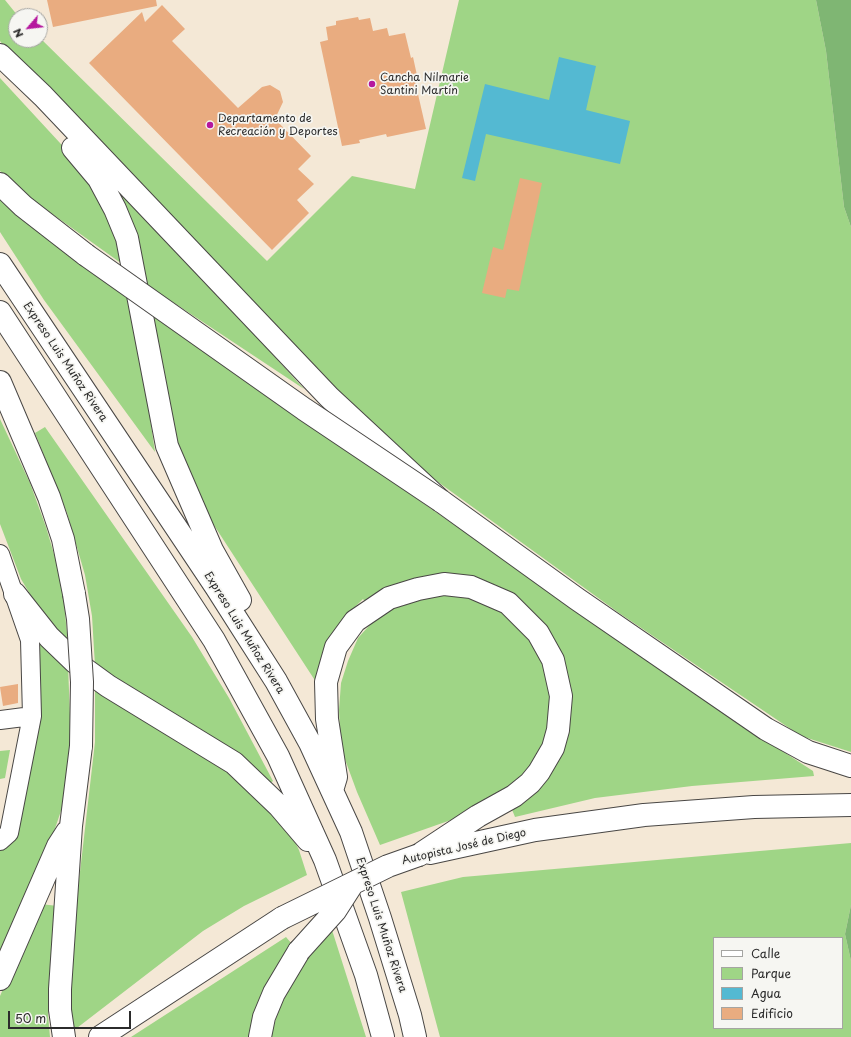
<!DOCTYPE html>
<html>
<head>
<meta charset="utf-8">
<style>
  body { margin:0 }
  #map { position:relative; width:851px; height:1037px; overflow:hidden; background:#f4e8d6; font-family:"Playpen Sans",sans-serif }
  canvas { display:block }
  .legend { position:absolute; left:713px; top:937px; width:130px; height:92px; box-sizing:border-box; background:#f6f6f2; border:1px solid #a5a5a2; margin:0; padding:5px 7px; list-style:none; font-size:12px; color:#2b2b2b }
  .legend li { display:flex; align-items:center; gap:8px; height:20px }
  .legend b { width:20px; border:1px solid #a5a5a2 }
  .north { position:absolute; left:8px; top:8px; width:40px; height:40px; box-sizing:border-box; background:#f6f6f2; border:1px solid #a5a5a2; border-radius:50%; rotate:242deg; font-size:11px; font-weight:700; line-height:16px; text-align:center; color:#2b2b2b }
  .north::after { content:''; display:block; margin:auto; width:14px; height:18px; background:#b5179e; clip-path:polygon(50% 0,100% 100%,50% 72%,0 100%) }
  .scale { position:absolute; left:8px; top:1011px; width:123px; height:18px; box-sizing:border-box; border:2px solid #2b2b2b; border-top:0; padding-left:5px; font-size:12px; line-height:14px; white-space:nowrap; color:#2b2b2b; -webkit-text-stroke:3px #f6f6f2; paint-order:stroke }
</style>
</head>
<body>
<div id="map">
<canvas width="851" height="1037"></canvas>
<ul class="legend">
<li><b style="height:5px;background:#fff"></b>Calle</li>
<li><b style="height:11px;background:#9fd586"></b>Parque</li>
<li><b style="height:11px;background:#54b9d2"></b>Agua</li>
<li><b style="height:11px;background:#e9ac80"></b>Edificio</li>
</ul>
<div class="north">N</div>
<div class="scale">50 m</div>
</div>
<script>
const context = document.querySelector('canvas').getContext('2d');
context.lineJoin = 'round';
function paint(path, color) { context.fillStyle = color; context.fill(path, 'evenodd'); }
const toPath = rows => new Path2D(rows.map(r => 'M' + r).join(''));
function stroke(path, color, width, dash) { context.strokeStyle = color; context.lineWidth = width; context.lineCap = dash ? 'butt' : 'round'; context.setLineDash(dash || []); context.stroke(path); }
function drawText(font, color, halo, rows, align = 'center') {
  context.font = font + ' "Playpen Sans",sans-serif'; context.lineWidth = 3.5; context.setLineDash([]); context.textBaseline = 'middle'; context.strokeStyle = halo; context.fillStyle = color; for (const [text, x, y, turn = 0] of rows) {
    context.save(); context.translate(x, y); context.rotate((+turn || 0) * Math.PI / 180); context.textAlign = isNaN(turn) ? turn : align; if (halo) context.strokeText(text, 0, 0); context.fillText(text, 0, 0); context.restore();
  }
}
paint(toPath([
  [0,0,5,0,18,16,16,16,16,40,40,40,40,38,267,261,352,176,415,189,459,0,816,0,826,51,844,207,851,227,851,752,801,736,619,613,427,474,349,403,3,45,0,41],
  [0,78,84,169,106,206,125,266,23,193,0,171],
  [102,166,144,213,304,389,147,285,139,246],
  [0,192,133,301,155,452,44,300,0,232],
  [150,313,739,723,813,771,814,776,692,786,595,798,515,817,511,807,468,814,380,845,357,792,343,754,340,732,339,710,341,683,348,661,358,638,377,617,363,599,344,618,316,682,193,493,178,465],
  [0,419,30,483,46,527,59,571,64,603,68,643,34,601,21,579,0,524],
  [45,427,192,637,229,698,273,781,269,784,95,666,92,616,85,575,67,513,35,433],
  [38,640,68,666,71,739,64,802,47,852,0,963,0,849,32,757,41,702],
  [95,687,220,763,288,828,299,850,307,875,244,906,203,931,73,1031,69,967,95,742],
  [10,750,5,778,0,779,0,751],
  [851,843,851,905,845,934,851,961,851,1037,440,1037,401,892,463,877],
  [714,938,842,938,842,1028,714,1028],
  [40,904,58,906,49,993,48,1015,50,1037,0,1037,0,996],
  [332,930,366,1037,271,1037,279,1007,311,951],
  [286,937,292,944,251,1037,131,1037]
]), '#9fd586');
paint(toPath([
  [816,0,851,0,851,227,844,207,826,51],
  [851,905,851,961,845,934]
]), '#7fb673');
paint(toPath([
  [559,57,596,66,586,110,630,121,620,164,486,134,475,181,462,178,485,84,549,100]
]), '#54b9d2');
paint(toPath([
  [47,0,156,0,157,6,53,27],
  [162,5,185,29,172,41,238,108,262,87,270,85,280,91,283,102,275,119,311,156,298,169,314,184,297,200,309,213,272,250,89,63,142,12,145,22],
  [358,17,359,20,370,18,373,31,387,28,389,36,405,33,411,58,413,57,418,80,415,81,426,129,387,137,386,134,359,140,360,143,342,146,320,42,328,40,326,27,336,25,336,21],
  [520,178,542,183,519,291,507,289,505,298,482,293,493,247,503,250],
  [18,684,18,703,3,706,0,687]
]), '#e9ac80');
const minor = toPath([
  [0,554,30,640,32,716,9,833,0,841],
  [0,720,32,716]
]);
const motorway = toPath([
  [0,55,43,96,329,397,441,501,577,599,766,729,808,752,851,766],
  [73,148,99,179,115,209,127,238,167,446,212,550,240,600],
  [0,184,23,206,86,255],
  [0,264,216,587,276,681,310,743,351,832,380,918,410,1015,415,1037],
  [0,312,214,640,278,756,325,860,366,975,383,1037],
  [0,382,49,497,63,539,74,594],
  [15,594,49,637,75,662,108,686,234,763,279,806,308,840],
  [333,787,336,777,327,719,326,682,336,647,355,621,389,598,418,589,444,584,471,587,508,603,538,633,553,660,561,696,558,730,553,748,539,772,530,783,514,796,478,816,419,855],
  [430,853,535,830,644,815,754,807,851,805],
  [0,979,58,846,67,832],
  [64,1037,60,1010,60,989,71,826,81,746],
  [100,1037,282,918],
  [260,1037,264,1017,274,993,299,951]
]);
stroke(minor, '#494745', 20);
stroke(motorway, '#494745', 24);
stroke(minor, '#fff', 18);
stroke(motorway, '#fff', 22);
const motorwayBridge = toPath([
  [86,255,304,409,441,501],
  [74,594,78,619,82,682,81,746],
  [282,918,388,866,419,855],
  [299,951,335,911,353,883]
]);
stroke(motorwayBridge, '#494745', 24, []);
stroke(motorwayBridge, '#fff', 22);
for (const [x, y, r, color] of [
  [372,84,4,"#b5179e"],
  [210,125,4,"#b5179e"]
]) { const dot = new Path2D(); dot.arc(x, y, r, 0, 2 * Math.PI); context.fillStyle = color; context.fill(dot); stroke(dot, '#f6f6f2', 1.5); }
drawText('11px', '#2b2b2b', '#f6f6f2', [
  ["Cancha Nilmarie",380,78],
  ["Santini Martín",380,91],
  ["Departamento de",218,119],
  ["Recreación y Deportes",218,132]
], 'left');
drawText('11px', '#2b2b2b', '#f6f6f2', [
  ["Expreso Luis Muñoz Rivera",65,362,56],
  ["Expreso Luis Muñoz Rivera",244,633,58],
  ["Autopista José de Diego",464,847,-13],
  ["Expreso Luis Muñoz Rivera",381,925,72]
]);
</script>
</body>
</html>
